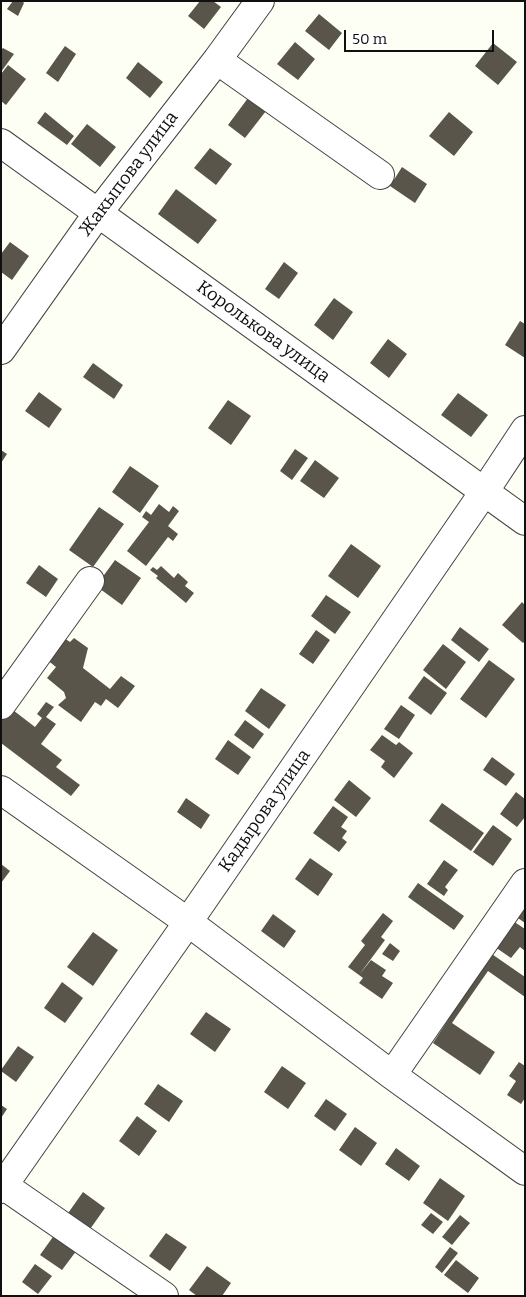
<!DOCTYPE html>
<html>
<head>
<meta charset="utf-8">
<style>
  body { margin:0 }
  #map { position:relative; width:526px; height:1297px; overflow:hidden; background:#fefff4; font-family:Bitter,serif }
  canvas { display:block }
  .frame { position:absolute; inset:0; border:2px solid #101010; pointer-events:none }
  .scale { position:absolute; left:344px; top:30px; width:150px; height:22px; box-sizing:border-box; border:2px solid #101010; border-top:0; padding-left:6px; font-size:15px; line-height:18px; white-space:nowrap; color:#101010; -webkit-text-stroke:4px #fff; paint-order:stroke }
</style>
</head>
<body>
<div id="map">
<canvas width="526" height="1297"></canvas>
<div class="frame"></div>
<div class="scale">50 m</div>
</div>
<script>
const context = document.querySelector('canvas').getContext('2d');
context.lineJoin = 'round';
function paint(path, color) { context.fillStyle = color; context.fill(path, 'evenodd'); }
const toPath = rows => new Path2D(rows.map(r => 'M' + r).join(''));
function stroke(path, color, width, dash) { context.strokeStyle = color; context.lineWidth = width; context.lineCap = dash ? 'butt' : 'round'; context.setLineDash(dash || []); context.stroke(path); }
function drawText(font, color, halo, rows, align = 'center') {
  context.font = font + ' Bitter,serif'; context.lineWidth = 5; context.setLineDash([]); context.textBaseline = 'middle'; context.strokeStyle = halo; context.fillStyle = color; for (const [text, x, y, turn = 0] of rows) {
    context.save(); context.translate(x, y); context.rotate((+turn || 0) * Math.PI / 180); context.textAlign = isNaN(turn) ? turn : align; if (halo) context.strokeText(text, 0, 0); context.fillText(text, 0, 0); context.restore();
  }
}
paint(toPath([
  [13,1,22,1,24,3,18,16,7,9],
  [200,1,213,1,221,7,204,29,188,16],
  [319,14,342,33,329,50,305,31],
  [295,42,315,59,298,80,277,64],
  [493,43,517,62,498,85,475,66],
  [65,46,76,54,58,82,46,73],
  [3,48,14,54,1,72,1,50],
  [138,62,163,82,150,98,126,78],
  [8,65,26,79,6,105,1,101,1,74],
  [248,98,266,111,245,138,228,125],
  [45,112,74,136,67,145,37,123],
  [449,112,473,132,454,156,429,136],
  [87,124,116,147,100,167,71,144],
  [210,148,232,164,216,185,194,168],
  [402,167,427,184,415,203,390,186],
  [176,189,217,220,198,244,158,214],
  [10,242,29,256,12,280,1,272,1,254],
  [284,262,298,273,279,299,265,289],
  [334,298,353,312,333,340,314,325],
  [520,321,525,324,525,358,505,345],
  [388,339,407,354,389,378,370,363],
  [93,363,123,385,114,399,83,377],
  [39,392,62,409,49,428,25,411],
  [458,393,488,415,471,437,441,415],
  [228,400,251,416,231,445,208,428],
  [295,449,308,458,292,480,280,471],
  [1,450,7,454,1,463],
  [315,460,339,478,324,498,300,481],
  [130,466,159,486,140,513,112,492],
  [159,504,169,512,173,506,179,511,168,526,178,534,173,541,168,537,146,566,127,551,149,522,142,517,146,511,151,515],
  [99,507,124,524,93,567,69,550],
  [351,544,381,566,358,598,328,576],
  [115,560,141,578,122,605,96,586],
  [39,565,58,579,46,597,26,583],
  [161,566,174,578,178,573,188,582,185,586,194,593,186,603,156,578,158,576,150,570,153,567,157,570],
  [326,595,351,612,335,634,311,616],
  [522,602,525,605,525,641,523,643,502,625],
  [460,627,489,649,479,662,451,640],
  [316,630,330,640,313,664,299,654],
  [61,636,70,642,74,638,88,648,83,668,110,689,121,676,135,686,118,708,106,699,101,706,95,702,81,722,58,705,66,698,64,692,47,678,56,667,46,659],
  [443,644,466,662,446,689,423,670],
  [489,660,515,679,486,718,460,699],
  [424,676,447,693,431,715,408,698],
  [261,688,286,705,269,729,245,711],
  [46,702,54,707,46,717,56,724,41,744,62,760,56,767,80,785,71,796,1,743,1,718,9,707,35,727,42,718,37,714],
  [401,705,415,715,399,739,384,729],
  [245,720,264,734,253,749,234,735],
  [382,735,396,745,399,742,413,753,394,778,381,767,385,761,370,750],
  [228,740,251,757,238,775,215,759],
  [492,757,515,774,506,786,483,770],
  [349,780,371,798,356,817,334,800],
  [516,792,525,799,525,817,517,827,500,814],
  [186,798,210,815,201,829,177,812],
  [442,803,484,833,471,851,429,821],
  [333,806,348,817,341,827,347,831,342,838,347,842,339,852,313,833],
  [493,825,512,839,493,866,473,852],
  [310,858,333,874,318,896,295,879],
  [444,860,458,870,445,887,448,890,444,896,427,884],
  [1,864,10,871,1,883],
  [418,883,464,916,454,930,408,897],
  [525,904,525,923,515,916],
  [383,913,393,921,381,937,385,940,359,975,348,967,365,945,361,941],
  [273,914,296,931,284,948,261,931],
  [513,921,525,929,525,951,520,947,511,958,495,947],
  [93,932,118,950,93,986,67,967],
  [390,943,400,951,393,961,382,954],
  [486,950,525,977,525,997,488,971,452,1023,495,1052,480,1075,433,1043,448,1020,441,1015],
  [371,960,386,970,382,976,393,983,382,999,359,983,363,978,359,975],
  [62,982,83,998,65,1023,44,1008],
  [206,1012,231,1029,215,1052,190,1034],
  [18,1046,34,1057,16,1082,1,1071,1,1070],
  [519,1062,525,1066,525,1098,521,1104,507,1095,516,1081,509,1076],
  [282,1066,306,1083,288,1109,264,1092],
  [158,1084,183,1101,169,1122,144,1104],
  [326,1099,347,1114,335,1131,314,1116],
  [1,1105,7,1109,1,1118],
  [137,1116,157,1131,139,1156,119,1141],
  [355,1127,377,1143,361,1166,339,1150],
  [396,1148,420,1166,409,1181,385,1164],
  [440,1178,465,1196,448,1221,423,1203],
  [83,1192,105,1208,88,1232,66,1216],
  [431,1213,443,1222,433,1234,421,1225],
  [460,1215,470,1223,452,1245,442,1237],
  [166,1233,187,1247,170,1271,149,1256],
  [55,1234,77,1250,62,1270,40,1255],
  [450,1247,458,1253,442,1273,435,1267],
  [456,1260,479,1278,468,1293,444,1275],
  [35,1264,52,1276,38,1294,22,1282],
  [207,1266,231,1283,222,1296,197,1296,189,1290]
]), '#5a554b');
const minor = toPath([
  [217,60,380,175],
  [1,143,525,521],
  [1,350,98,213,217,60,260,1],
  [1,705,90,581],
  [1,790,188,922,392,1075,525,1171],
  [392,1075,525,883],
  [3,1185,164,1296],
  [1,1189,188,922,484,492,525,430]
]);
stroke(minor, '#434343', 30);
stroke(minor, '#fff', 28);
drawText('18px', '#101010', '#fff', [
  ["Жакыпова улица",129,174,-53],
  ["Королькова улица",263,332,36],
  ["Кадырова улица",265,811,-55]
]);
</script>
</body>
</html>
